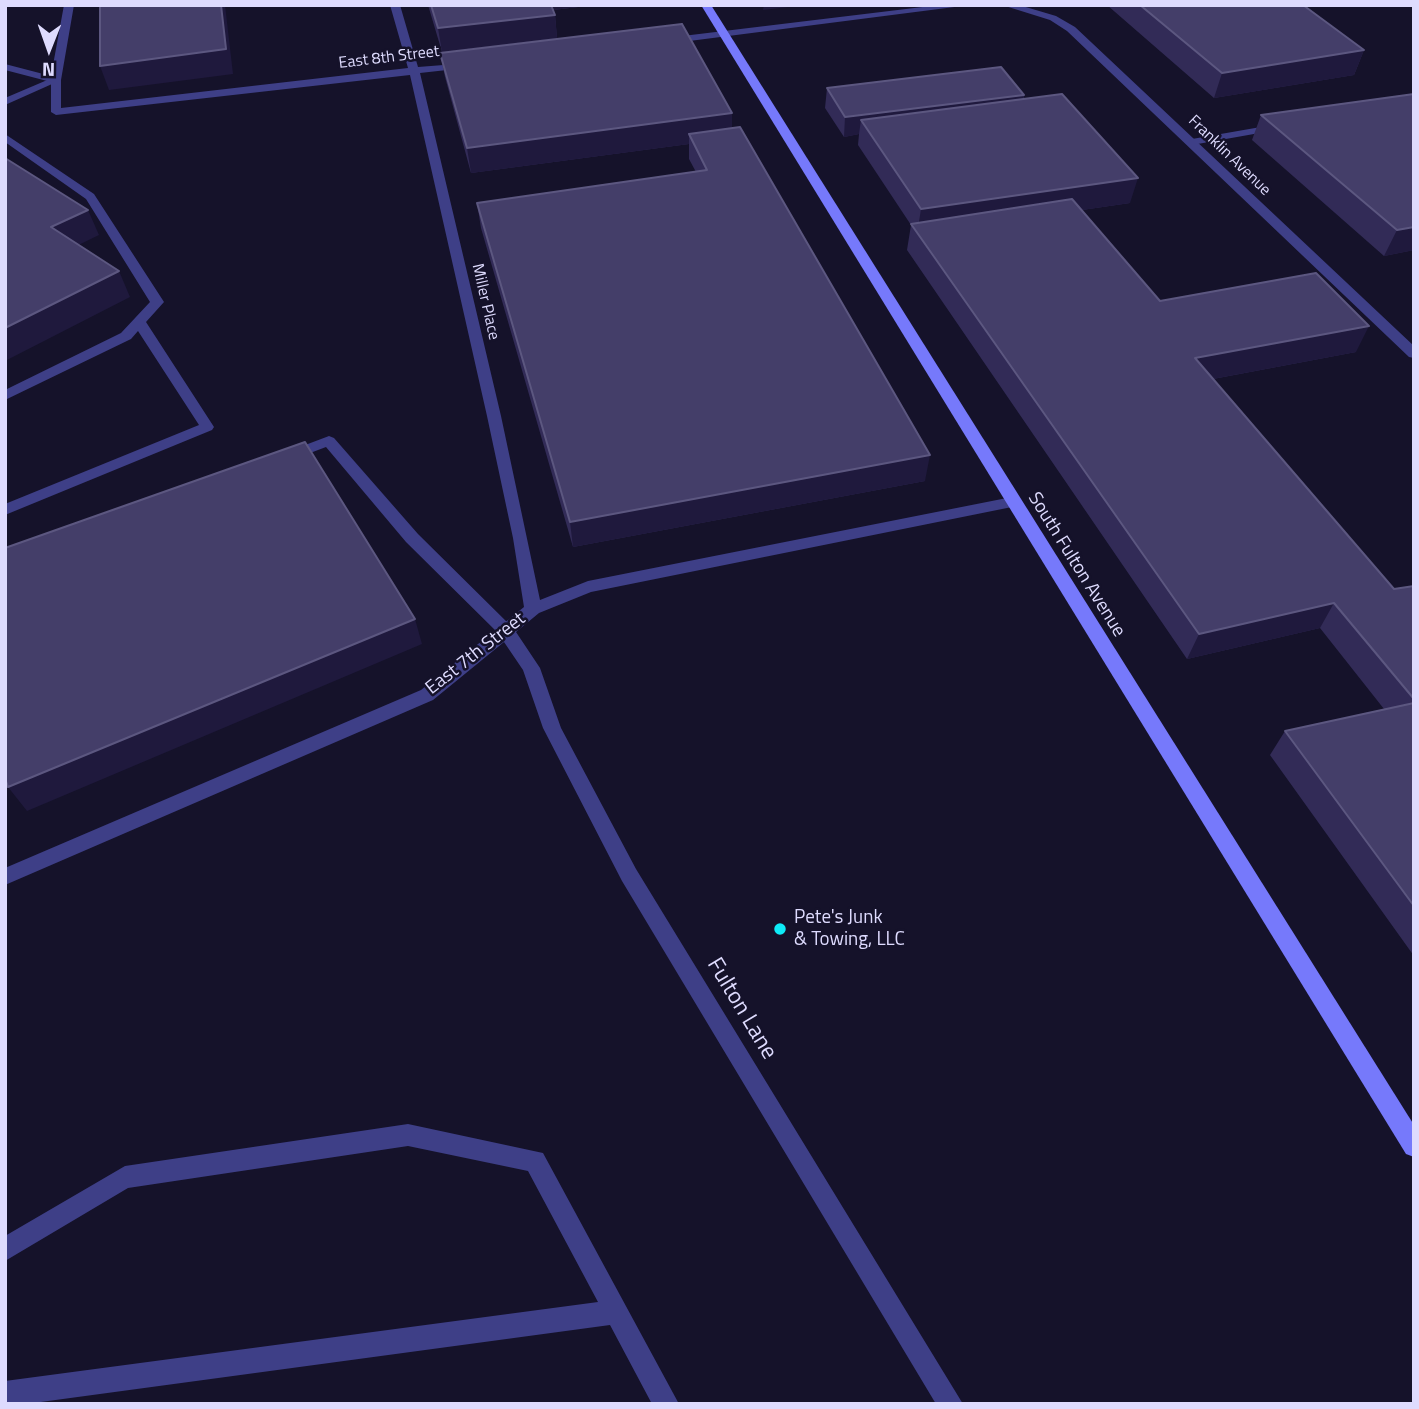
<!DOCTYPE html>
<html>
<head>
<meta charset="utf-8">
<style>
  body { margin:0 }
  #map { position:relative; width:1419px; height:1409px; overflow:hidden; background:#15122a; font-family:"Titillium Web",sans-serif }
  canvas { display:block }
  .frame { position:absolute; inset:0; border:7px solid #dedbfe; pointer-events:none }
  .north { position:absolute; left:14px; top:14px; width:70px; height:70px; -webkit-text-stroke:5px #15122a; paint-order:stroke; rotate:181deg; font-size:19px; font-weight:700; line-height:28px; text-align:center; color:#dedbfe }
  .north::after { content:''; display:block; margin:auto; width:24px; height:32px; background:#dedbfe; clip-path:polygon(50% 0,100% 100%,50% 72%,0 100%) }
</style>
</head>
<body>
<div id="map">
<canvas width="1419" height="1409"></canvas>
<div class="frame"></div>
<div class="north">N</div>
</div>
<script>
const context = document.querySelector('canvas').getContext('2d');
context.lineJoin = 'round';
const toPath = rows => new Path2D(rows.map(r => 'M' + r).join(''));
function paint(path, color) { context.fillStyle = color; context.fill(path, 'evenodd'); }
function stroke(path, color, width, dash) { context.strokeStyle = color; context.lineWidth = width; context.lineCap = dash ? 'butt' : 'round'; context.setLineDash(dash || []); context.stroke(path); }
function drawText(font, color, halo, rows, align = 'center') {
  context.font = font + ' "Titillium Web",sans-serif'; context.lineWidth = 5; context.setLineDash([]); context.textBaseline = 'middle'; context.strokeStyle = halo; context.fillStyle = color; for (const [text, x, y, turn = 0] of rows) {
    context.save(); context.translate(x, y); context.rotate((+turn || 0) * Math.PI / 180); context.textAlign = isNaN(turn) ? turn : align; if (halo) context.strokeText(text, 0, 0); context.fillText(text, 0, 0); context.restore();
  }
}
paint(toPath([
  [52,78,61,80,5,105,5,98,52,78],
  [1278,124,1284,127,1282,129,1192,145,1186,142,1192,139,1278,124],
  [5,134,94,194,164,302,146,322,214,427,212,430,5,515,5,504,199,425,138,331,131,339,5,400,5,390,121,333,150,302,86,199,5,142,5,134],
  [329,436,334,438,418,534,512,627,514,631,512,635,500,635,406,542,326,447,289,461,282,456,284,453,329,436],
  [408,1124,543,1153,679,1404,652,1404,610,1325,26,1404,5,1404,5,1381,598,1302,528,1171,408,1146,128,1188,5,1261,5,1236,125,1166,408,1124]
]), '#3e3f87');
paint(toPath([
  [64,5,74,5,61,80,61,108,408,68,390,5,400,5,418,67,469,63,470,65,465,68,420,73,501,416,540,600,588,581,1012,497,1017,498,1020,502,1017,506,1012,507,591,592,539,613,516,632,540,668,561,728,636,869,963,1404,936,1404,622,881,543,728,523,670,504,642,433,700,5,885,5,868,421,690,524,607,513,538,487,416,410,75,56,115,51,112,51,82,5,70,5,64,51,76,64,5],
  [939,5,970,5,666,44,661,41,666,38,939,5],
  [1002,5,1019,5,1056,16,1075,27,1414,346,1414,358,1409,357,1067,31,1050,20,1002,5]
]), '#3e3f87');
paint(toPath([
  [701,5,711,5,1414,1125,1414,1157,1406,1154,701,5]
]), '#7679fb');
paint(toPath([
  [428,5,595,5,553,10,555,15,557,38,442,52],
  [1107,5,1303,5,1364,50,1354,75,1214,98],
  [440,53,732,113,732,128,925,481,573,547,481,228,477,203,696,172,689,159,689,144,471,173,445,77],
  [827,88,1024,95,1024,99,1130,203,1082,210,1160,301,1356,352,1213,379,1394,589,1414,586,1414,956,1270,755,1285,731,1384,709,1320,628,1187,659,907,250,911,225,858,145,859,134,844,137,825,108],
  [1414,94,1414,250,1384,256,1252,140,1261,115]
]), '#322b57');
paint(toPath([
  [221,5,225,5,233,74,109,90,100,66],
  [545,5,595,5,545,11],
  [764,5,805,5,763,10],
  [555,15,557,38,442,52,438,28],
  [1364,50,1354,75,1214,98,1222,73],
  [1024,95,1021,114,861,120,859,134,844,137,845,117],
  [732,113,732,138,689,134,689,144,471,173,467,148],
  [1138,178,1130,203,917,234,921,209],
  [88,210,99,235,62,253,51,227],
  [1414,227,1414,250,1384,256,1397,230],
  [119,271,130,297,5,361,5,328],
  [1369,326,1356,352,1186,384,1195,358],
  [930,455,925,481,573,547,570,522],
  [1334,603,1320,628,1187,659,1199,634],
  [415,619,422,644,27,811,8,787]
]), '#1f193d');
const building = toPath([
  [100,5,221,5,226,49,100,66,100,5],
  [431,5,551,5,555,15,438,28,431,5],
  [1140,5,1303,5,1364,50,1222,73,1140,5],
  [682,24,732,113,467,148,440,53,682,24],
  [1001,67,1024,95,845,117,827,88,1001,67],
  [1062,94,1138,178,921,209,861,120,1062,94],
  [1414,94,1414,227,1397,230,1261,115,1414,94],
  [740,127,930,455,570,522,477,203,707,170,689,134,740,127],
  [5,158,88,210,51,227,119,271,5,328,5,158],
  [1072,199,1160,301,1316,273,1369,326,1195,358,1394,589,1414,586,1414,699,1334,603,1199,634,911,224,1072,199],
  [305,442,415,619,8,787,5,778,5,548,305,442],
  [1414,703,1414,906,1285,731,1414,703]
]);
paint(building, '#443e69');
stroke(building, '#5c5780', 2);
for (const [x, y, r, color] of [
  [780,929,7,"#0eebf7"]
]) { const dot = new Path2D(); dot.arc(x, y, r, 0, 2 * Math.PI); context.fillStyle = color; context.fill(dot); stroke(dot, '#15122a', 2.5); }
drawText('16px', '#dedbfe', '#15122a', [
  ["East 8th Street",389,58,-7],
  ["Franklin Avenue",1229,156,44],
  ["Miller Place",485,302,77]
]);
drawText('19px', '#dedbfe', '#15122a', [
  ["South Fulton Avenue",1076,565,58],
  ["East 7th Street",476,654,-38]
]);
drawText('19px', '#dedbfe', '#15122a', [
  ["Pete's Junk",794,918],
  ["& Towing, LLC",794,940]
], 'left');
drawText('23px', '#dedbfe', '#15122a', [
  ["Fulton Lane",741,1009,59]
]);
</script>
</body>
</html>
